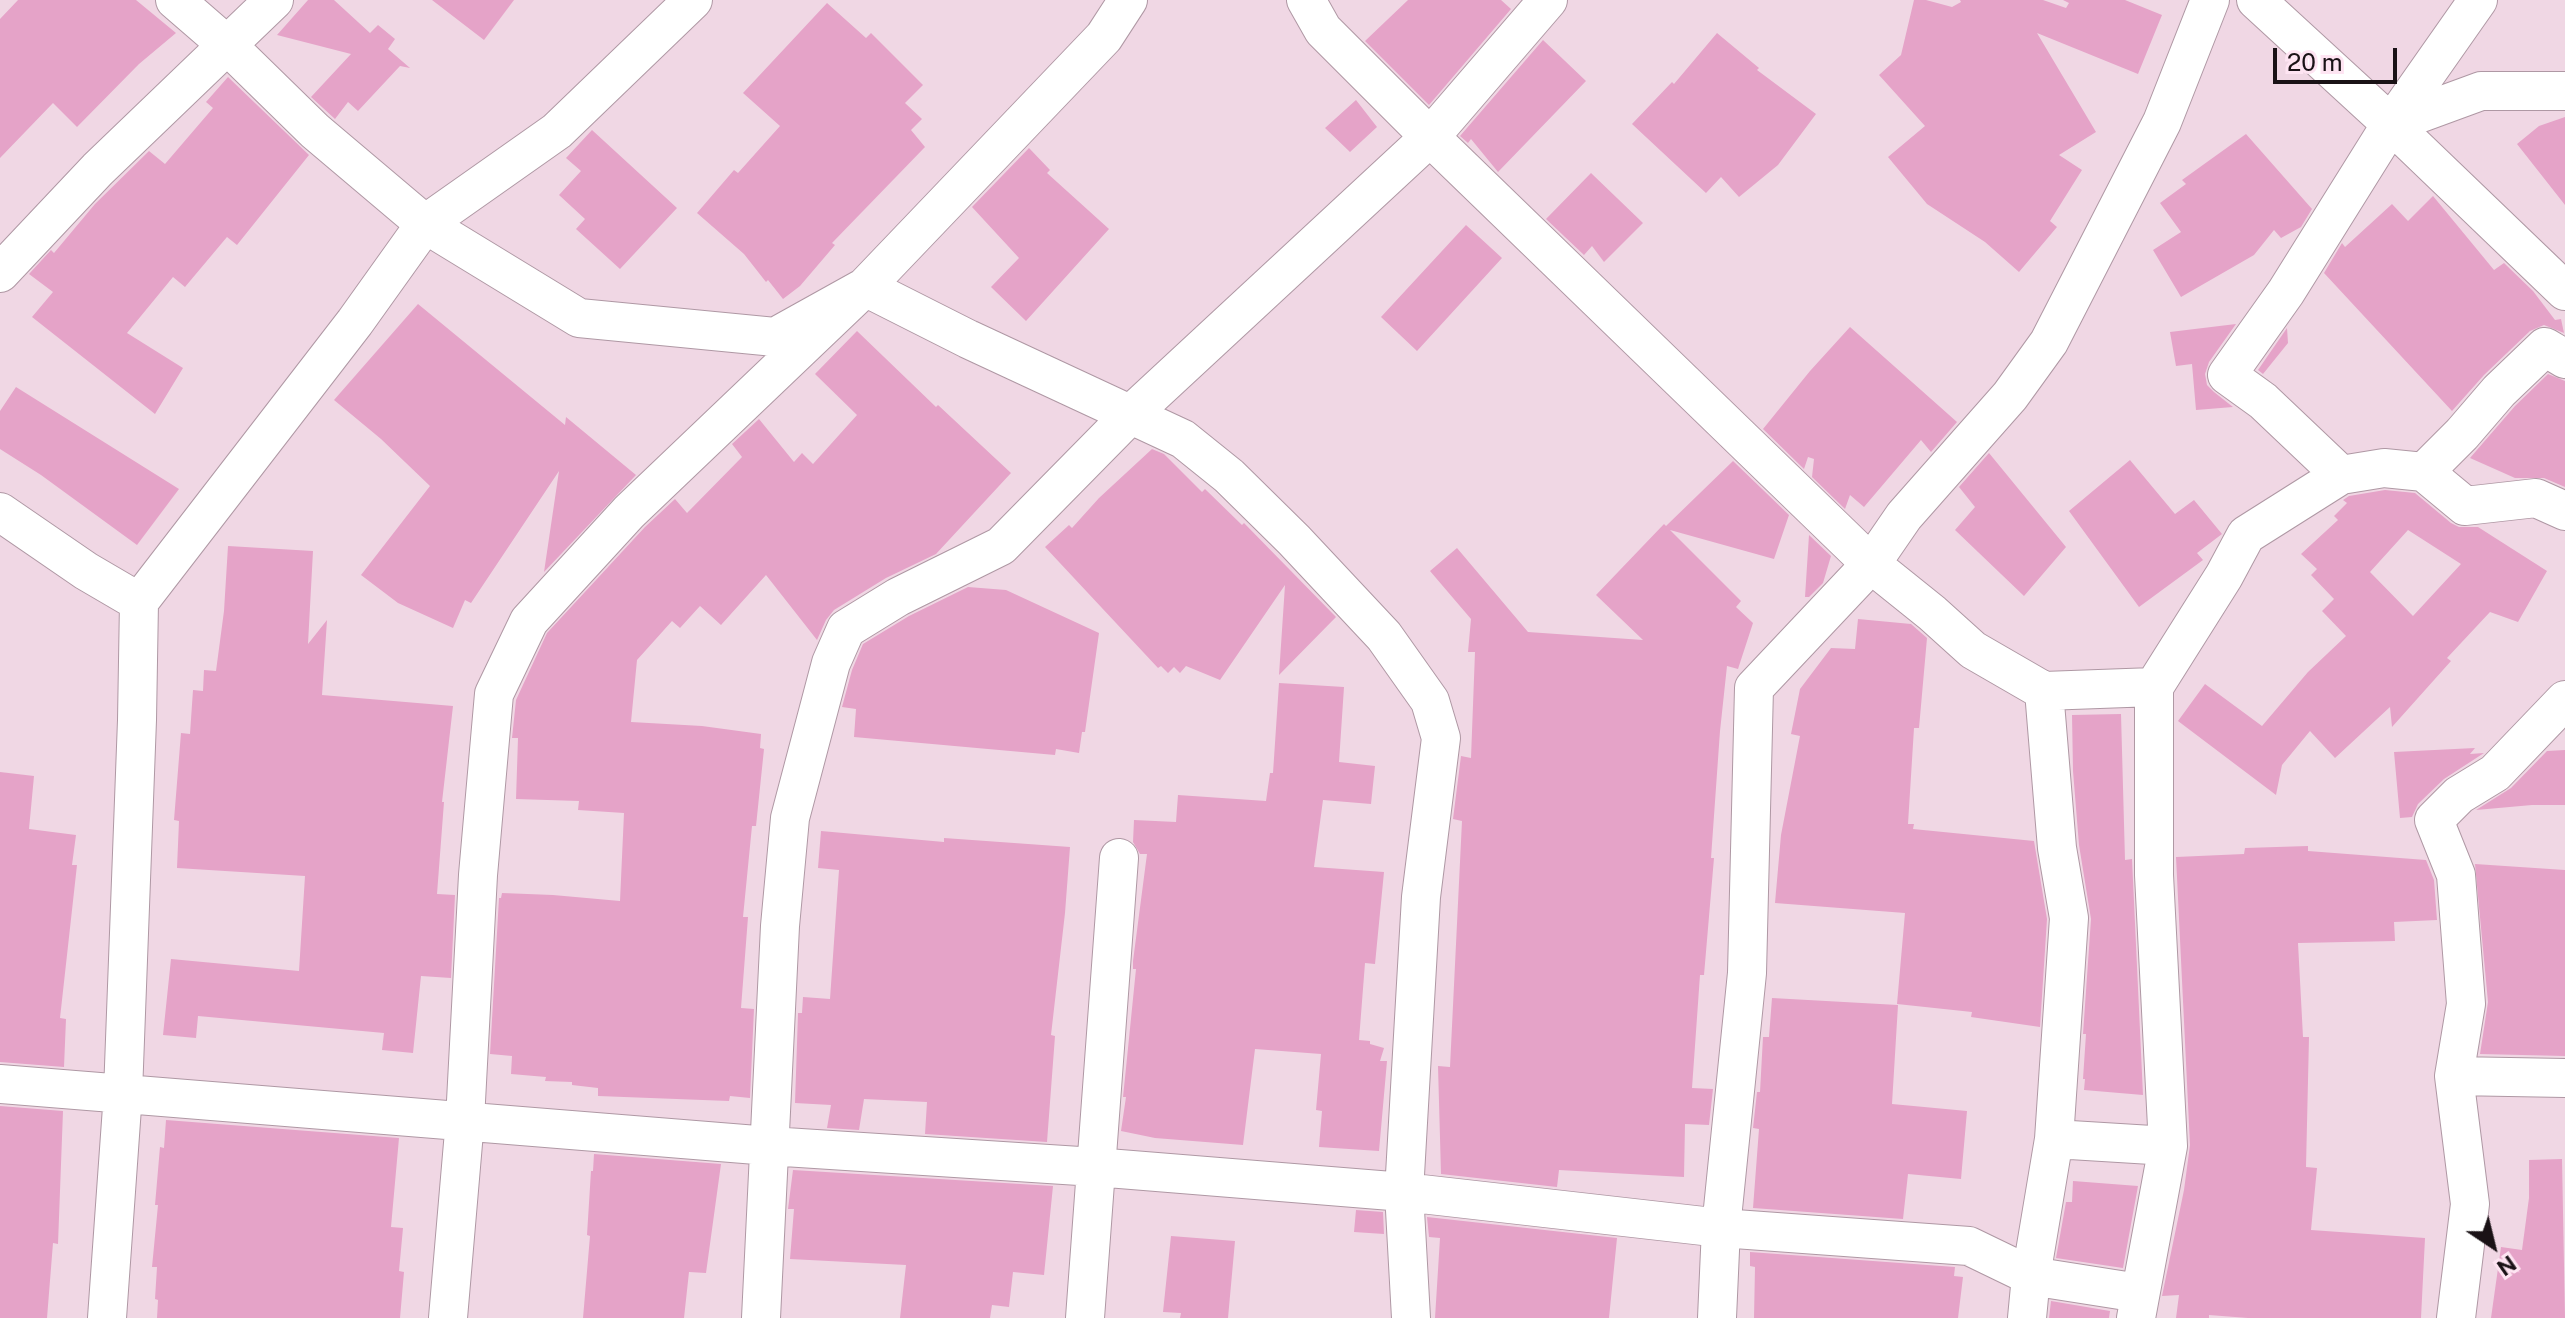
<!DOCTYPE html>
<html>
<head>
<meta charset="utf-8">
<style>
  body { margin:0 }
  #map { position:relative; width:2565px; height:1318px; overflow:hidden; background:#f0d7e4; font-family:"Public Sans",sans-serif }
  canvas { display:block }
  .north { position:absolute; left:2453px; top:1206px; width:80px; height:80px; -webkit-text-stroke:6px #fee4f2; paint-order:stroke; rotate:145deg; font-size:22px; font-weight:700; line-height:32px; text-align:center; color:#1a1216 }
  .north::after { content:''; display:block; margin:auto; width:28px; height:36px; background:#1a1216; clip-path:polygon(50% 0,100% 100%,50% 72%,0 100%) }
  .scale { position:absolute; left:2273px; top:48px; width:124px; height:36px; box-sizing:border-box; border:4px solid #1a1216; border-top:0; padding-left:10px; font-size:24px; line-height:28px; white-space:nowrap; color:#1a1216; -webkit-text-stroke:6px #fee4f2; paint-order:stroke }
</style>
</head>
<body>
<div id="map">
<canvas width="2565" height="1318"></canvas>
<div class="north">N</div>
<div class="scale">20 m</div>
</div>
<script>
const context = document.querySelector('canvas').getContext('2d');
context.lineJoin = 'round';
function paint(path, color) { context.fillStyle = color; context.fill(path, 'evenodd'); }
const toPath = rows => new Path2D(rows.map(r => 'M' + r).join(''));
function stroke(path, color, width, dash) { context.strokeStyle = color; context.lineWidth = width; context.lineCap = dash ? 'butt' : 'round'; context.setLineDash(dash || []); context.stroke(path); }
paint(toPath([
  [18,0,136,0,176,33,139,64,77,127,53,103,0,158,0,19],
  [308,0,334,0,370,33,378,25,395,39,388,49,410,68,400,66,358,111,348,102,335,119,311,97,351,54,277,35],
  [432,0,514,0,484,40],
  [1408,0,1501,0,1511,9,1429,105,1365,41],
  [1914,0,1926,0,1952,7,1961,2,1960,0,2043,0,2066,8,2069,3,2063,0,2125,0,2162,15,2138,74,2037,33,2096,132,2059,155,2082,170,2050,221,2057,227,2019,272,1985,242,1927,204,1888,157,1925,126,1879,75,1901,55],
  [827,3,866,38,871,33,923,85,905,103,922,119,911,130,925,147,832,243,835,245,800,286,783,299,768,280,766,282,744,254,697,213,734,170,738,173,780,126,743,93],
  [1717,33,1759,68,1757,70,1816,114,1778,165,1739,197,1721,177,1706,193,1632,124,1672,82,1674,84],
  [1543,40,1586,81,1498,172,1471,139,1468,143,1460,136],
  [228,77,309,155,237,245,227,237,185,287,173,277,127,333,183,368,155,414,32,317,53,292,29,274,51,250,54,253,95,204,149,151,165,164,213,108,206,102],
  [1356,100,1377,127,1350,152,1325,128],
  [2565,117,2565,205,2517,144,2539,126],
  [592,130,677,208,620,269,576,229,585,219,559,195,581,171,566,158],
  [2246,134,2312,209,2301,227,2281,238,2274,230,2254,255,2181,297,2153,250,2181,232,2160,203,2186,184,2182,180],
  [1029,148,1050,170,1047,173,1109,229,1026,321,991,287,1019,258,972,207],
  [1591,173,1643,223,1604,262,1592,246,1584,255,1546,219],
  [2433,196,2494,270,2504,263,2533,291,2555,320,2561,319,2564,333,2544,325,2530,331,2484,375,2452,411,2324,273,2342,243,2345,247,2392,204,2408,221],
  [1466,225,1502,258,1417,351,1381,317],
  [418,304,565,425,566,417,636,475,544,572,559,471,471,603,465,600,453,628,398,603,361,575,430,486,381,439,334,400],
  [2236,324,2209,362,2205,374,2207,385,2214,392,2233,407,2196,410,2192,364,2176,366,2170,332],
  [1850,327,1957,422,1931,452,1921,440,1864,507,1850,495,1845,509,1812,477,1814,459,1808,457,1804,469,1763,429,1810,371],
  [2287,328,2288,343,2263,374,2258,370],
  [857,331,936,407,938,405,1011,473,936,554,886,578,834,610,826,620,817,640,766,575,721,625,700,606,680,628,672,621,637,660,631,722,702,726,761,734,760,748,764,749,756,826,752,826,743,917,748,917,741,1008,754,1009,750,1098,730,1096,729,1101,598,1096,598,1088,572,1085,572,1082,545,1081,546,1077,511,1074,512,1056,490,1054,499,898,501,898,502,893,553,895,620,901,624,813,578,810,579,801,516,799,518,738,512,738,516,700,547,633,645,527,675,499,687,513,742,457,732,444,759,419,794,462,802,453,813,464,857,415,815,374],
  [2548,374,2565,381,2565,487,2544,478,2515,478,2470,458,2515,406],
  [16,387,179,489,137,545,41,475,0,449,0,411],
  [1152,449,1164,454,1202,492,1205,489,1242,525,1244,523,1336,617,1279,675,1285,585,1220,680,1186,666,1180,673,1174,667,1168,673,1161,666,1158,668,1045,547,1069,525,1072,528,1099,498],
  [1989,453,2066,547,2024,596,1955,530,1975,507,1959,487],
  [2130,460,2175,514,2194,500,2222,534,2197,553,2203,560,2139,607,2069,511],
  [1733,461,1789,515,1774,559,1670,530,1741,601,1736,607,1753,623,1738,669,1727,666,1720,731,1711,858,1714,858,1704,975,1700,975,1692,1088,1713,1089,1709,1125,1685,1124,1684,1177,1559,1170,1557,1187,1441,1174,1438,1066,1450,1067,1462,821,1453,819,1461,756,1471,758,1475,652,1468,652,1471,619,1430,571,1457,548,1528,632,1643,640,1596,595,1664,524,1666,526],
  [2385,490,2415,493,2451,523,2459,527,2478,527,2547,571,2518,622,2490,612,2447,658,2451,661,2392,727,2390,707,2335,758,2310,731,2282,765,2276,795,2178,721,2205,684,2262,726,2308,672,2346,636,2322,611,2334,599,2311,575,2317,569,2301,554,2338,520,2334,516,2347,503,2343,500,2349,496],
  [2408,530,2461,564,2413,616,2370,572],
  [1809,535,1831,556,1823,583,1809,597,1805,597],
  [228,546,313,551,308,644,327,620,322,695,453,706,442,802,444,802,437,894,455,895,451,978,421,976,413,1053,382,1050,384,1033,198,1016,196,1038,163,1035,171,959,299,971,305,876,177,868,179,821,174,820,181,733,190,734,193,690,203,691,204,670,216,671,224,611],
  [968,587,1006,590,1099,633,1085,732,1082,732,1079,753,1056,749,1055,755,854,737,856,709,842,707,852,670,863,644,909,616],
  [1858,619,1911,624,1927,638,1919,728,1914,728,1908,824,1914,824,1913,829,2034,841,2047,919,2040,1027,1971,1017,1972,1012,1897,1004,1905,913,1775,903,1781,835,1800,736,1791,734,1800,689,1831,648,1855,649],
  [1279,683,1344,687,1339,762,1375,766,1371,804,1323,800,1314,867,1384,872,1375,964,1365,963,1359,1040,1370,1041,1370,1044,1384,1048,1380,1061,1387,1061,1379,1151,1319,1147,1322,1111,1316,1110,1321,1054,1255,1049,1243,1145,1155,1138,1121,1131,1126,1097,1123,1097,1126,1068,1136,969,1133,969,1133,961,1147,854,1140,854,1133,842,1134,820,1176,822,1178,795,1266,801,1270,773,1273,773],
  [2121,714,2125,860,2132,859,2143,1095,2084,1090,2085,1079,2083,1079,2086,1034,2083,1034,2091,919,2079,845,2073,771,2072,715],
  [2475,748,2470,754,2484,753,2444,779,2418,804,2412,817,2400,818,2394,752],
  [2565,750,2565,805,2532,805,2476,810,2511,788,2547,751],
  [0,772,34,776,29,829,76,835,72,865,77,865,60,1018,66,1019,64,1067,0,1062],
  [821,831,944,842,944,838,1070,847,1065,913,1051,1035,1055,1036,1047,1142,925,1134,927,1102,864,1099,859,1130,827,1128,831,1105,795,1103,798,1013,802,1013,803,997,830,999,839,870,818,868],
  [2308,846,2308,851,2426,860,2434,880,2437,920,2394,922,2395,941,2298,943,2303,1037,2309,1037,2306,1167,2317,1168,2311,1230,2425,1238,2421,1318,2248,1318,2209,1315,2209,1318,2176,1318,2179,1295,2162,1296,2184,1190,2190,1145,2176,857,2244,854,2245,848],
  [2475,864,2565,870,2565,1056,2480,1054,2488,1002],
  [1772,998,1898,1005,1892,1104,1967,1111,1961,1179,1908,1174,1903,1219,1753,1208,1759,1129,1753,1128,1757,1092,1760,1092,1763,1037,1769,1037],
  [0,1106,63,1111,58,1244,53,1243,47,1318,0,1318],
  [166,1120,399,1138,391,1227,403,1228,399,1271,404,1272,400,1318,157,1318,158,1300,155,1299,157,1267,152,1267,158,1205,155,1205,160,1147,164,1148],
  [594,1154,721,1164,706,1273,689,1272,684,1318,583,1318,590,1236,587,1235,591,1171,593,1171],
  [2562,1159,2565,1318,2491,1318,2501,1247,2522,1250,2529,1198,2529,1160],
  [793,1170,1053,1186,1044,1275,1013,1272,1009,1307,992,1305,990,1318,900,1318,906,1265,790,1259,794,1209,788,1209],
  [2073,1181,2138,1186,2123,1268,2056,1258,2066,1202,2072,1202],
  [1356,1210,1383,1212,1384,1234,1354,1232],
  [1427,1217,1617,1238,1609,1318,1435,1318,1440,1238,1429,1237],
  [1171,1236,1235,1241,1228,1318,1180,1318,1181,1313,1163,1312],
  [1750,1252,1955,1267,1954,1276,1963,1277,1958,1318,1754,1318,1755,1267,1750,1266],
  [2051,1301,2110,1311,2109,1318,2049,1318]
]), '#e5a3c8');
const minor = toPath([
  [175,0,227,45,315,131,425,224,579,318,775,337,865,287,968,339,1183,439,1229,476,1294,540,1384,636,1430,701,1441,738,1421,897,1404,1192,1411,1318],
  [1306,0,1323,30,1430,137,1871,564,1932,613,1973,650,2044,691,2057,848,2069,918,2054,1139,2031,1276,2027,1318],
  [2256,0,2391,124,2565,291],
  [2391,124,2481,91,2565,91],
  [0,273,98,169,274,0],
  [2424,472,2462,434,2499,391,2545,347,2565,359],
  [2341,475,2384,468,2424,472,2465,506,2536,498,2565,511],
  [0,512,86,571,139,602,137,720,123,1093,107,1318],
  [139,602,355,322,425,224,557,131,693,0],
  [2044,691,2154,687],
  [2454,1076,2565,1078],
  [0,1084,769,1146,1095,1167,1404,1192,1721,1228,1747,973,1754,688,1871,564,1904,516,2010,396,2049,342,2162,122,2210,0],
  [2054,1139,2168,1146],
  [448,1318,465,1120,478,875,494,694,529,621,629,512,865,287,1104,37,1128,0],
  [761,1318,780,926,790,818,831,663,846,629,898,597,1001,546,1129,416,1430,137,1548,0],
  [1085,1318,1119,858],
  [1717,1318,1721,1228,1969,1246,2031,1276,2139,1293],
  [2136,1318,2168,1146,2154,875,2154,687,2224,576,2246,535,2341,475,2263,401,2227,375,2286,292,2391,124,2478,0],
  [2456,1318,2470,1204,2454,1076,2466,1004,2456,875,2434,820,2459,795,2495,773,2565,700]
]);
stroke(minor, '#af98a4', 40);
stroke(minor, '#fff', 38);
</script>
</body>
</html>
